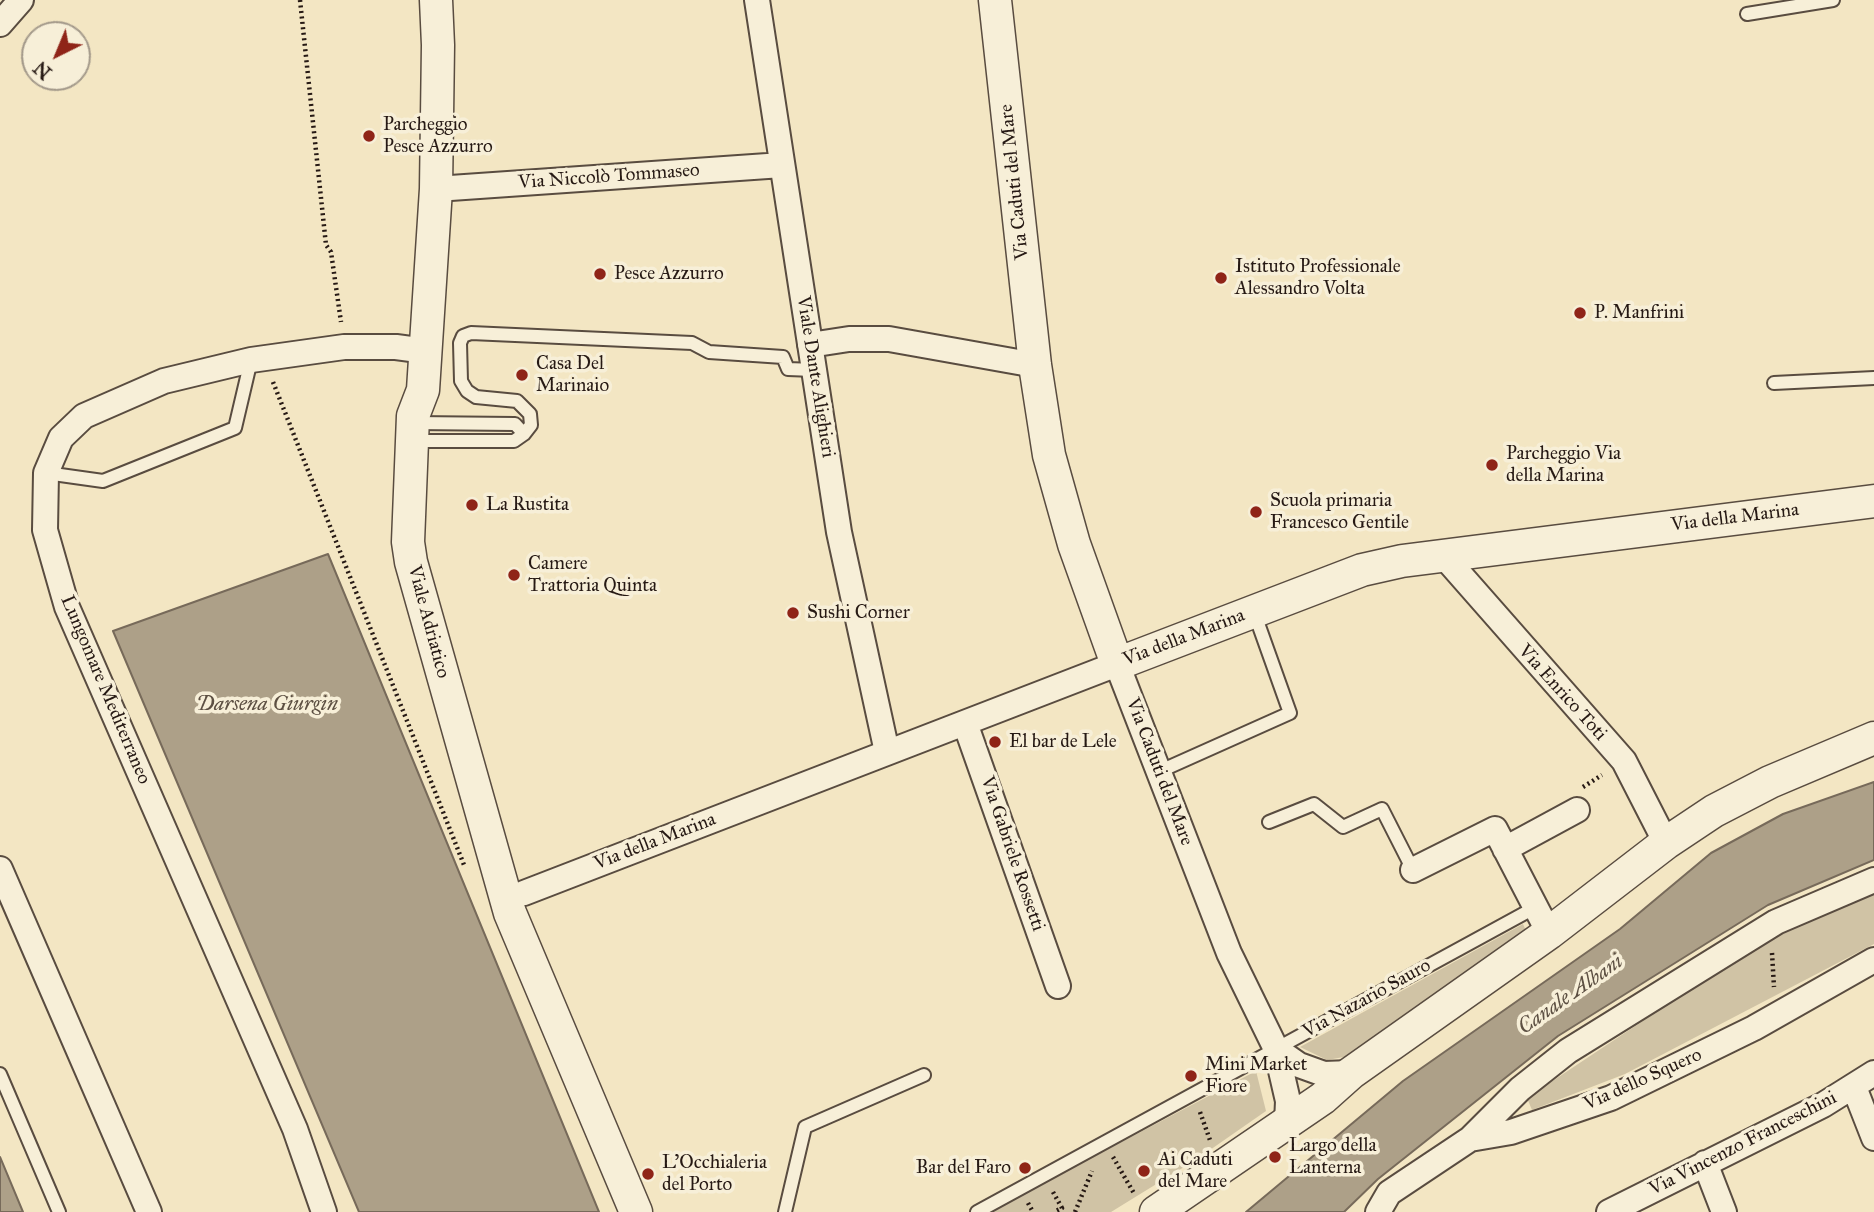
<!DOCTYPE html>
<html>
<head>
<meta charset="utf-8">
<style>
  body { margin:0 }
  #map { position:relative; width:1874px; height:1212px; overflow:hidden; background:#f3e6c3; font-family:"IM FELL Great Primer",serif }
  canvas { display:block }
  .north { position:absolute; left:21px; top:21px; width:70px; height:70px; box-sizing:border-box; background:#f7efd8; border:2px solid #a3998a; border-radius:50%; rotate:223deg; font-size:19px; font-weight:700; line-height:28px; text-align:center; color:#261914 }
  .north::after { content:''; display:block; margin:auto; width:24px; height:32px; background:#8f2418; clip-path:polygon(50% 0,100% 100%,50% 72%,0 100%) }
</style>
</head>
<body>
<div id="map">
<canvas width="1874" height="1212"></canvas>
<div class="north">N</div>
</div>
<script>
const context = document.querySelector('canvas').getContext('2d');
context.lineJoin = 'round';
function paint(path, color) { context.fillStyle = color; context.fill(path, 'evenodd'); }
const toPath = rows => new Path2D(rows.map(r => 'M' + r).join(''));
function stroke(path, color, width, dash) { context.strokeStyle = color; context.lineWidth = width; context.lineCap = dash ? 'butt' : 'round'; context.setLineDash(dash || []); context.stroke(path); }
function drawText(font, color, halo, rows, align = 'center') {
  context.font = font + ' "IM FELL Great Primer",serif'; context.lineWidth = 7; context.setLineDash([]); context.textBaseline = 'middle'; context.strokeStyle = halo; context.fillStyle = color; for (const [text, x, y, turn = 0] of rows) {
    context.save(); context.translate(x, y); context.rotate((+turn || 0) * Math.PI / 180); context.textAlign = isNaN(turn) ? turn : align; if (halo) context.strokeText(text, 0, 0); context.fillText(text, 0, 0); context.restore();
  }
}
paint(toPath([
  [1874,890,1874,944,1625,1074,1532,1110,1527,1098,1781,929],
  [1523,924,1527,933,1355,1055,1327,1060,1300,1047],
  [1256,1071,1266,1111,1197,1159,1111,1212,989,1212]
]), '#d0c3a5');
const water = toPath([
  [328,554,599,1212,359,1212,113,631,328,554],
  [1874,782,1874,860,1768,905,1558,1036,1378,1179,1344,1212,1246,1212,1403,1081,1620,929,1711,853,1783,814,1874,782],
  [0,1157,23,1212,0,1212,0,1157]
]);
paint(water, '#ada088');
stroke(water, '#776a5a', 2);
const service = toPath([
  [1747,14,1833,0],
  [1774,383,1874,378],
  [414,423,515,424,524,434],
  [413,441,514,441,524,434,531,425,530,414,517,401,476,397,467,391,461,381,460,343,463,336,471,333,692,343,709,352,783,357,788,369,814,370],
  [46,473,103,481,235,428,251,360],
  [1158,772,1290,713,1254,612],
  [1269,822,1314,804,1343,827,1382,809,1413,870],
  [0,1074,59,1212],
  [785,1212,805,1127,924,1075],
  [977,1212,1536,907]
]);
const minor = toPath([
  [757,0,839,532,887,752],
  [0,24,21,0],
  [436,189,782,165],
  [810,345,849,339,889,339,1035,365],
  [1442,554,1624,761,1666,843],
  [965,723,1058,986],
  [1505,849,1577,810],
  [0,869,149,1212],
  [1413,870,1495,829,1549,933],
  [524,893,1117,664,1229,953,1276,1049,1288,1101,1287,1123],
  [1276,1049,1299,1065,1324,1074,1351,1073],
  [1854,1087,1874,1138],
  [1470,1139,1520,1089,1568,1051,1776,922,1874,880],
  [1705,1163,1724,1212],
  [324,1212,295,1129,67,607,45,530,46,473,61,438,84,416,164,381,251,360,344,347,396,347,426,351],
  [1378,1212,1389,1193,1470,1139,1511,1132,1611,1098,1754,1028,1874,960],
  [1609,1212,1823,1105,1874,1073]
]);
const tertiary = toPath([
  [436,0,438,45,436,189,423,390,413,416,408,542,411,562,510,913,636,1212],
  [995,0,1035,365,1049,455,1074,544,1117,664,1362,570,1402,561,1874,501],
  [1156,1212,1323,1098,1351,1073,1549,933,1666,843,1714,811,1770,782,1874,738]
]);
stroke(service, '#594c40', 16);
stroke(minor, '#594c40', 28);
stroke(tertiary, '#594c40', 35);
stroke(toPath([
  [300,0,326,245,331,252,341,322],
  [273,382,464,865],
  [1583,787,1602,775],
  [1772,953,1774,987],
  [1200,1112,1211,1143],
  [1113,1157,1135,1195],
  [1053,1192,1062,1208,1054,1212],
  [1028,1203,1033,1212],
  [1075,1212,1092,1171]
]), '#261914', 4.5, [2, 3.5]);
stroke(service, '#f7efd8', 12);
stroke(minor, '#f7efd8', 24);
stroke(tertiary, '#f7efd8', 32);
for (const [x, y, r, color] of [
  [369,136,7,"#8f2418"],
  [600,274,7,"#8f2418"],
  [1221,278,7,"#8f2418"],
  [1580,313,7,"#8f2418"],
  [522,375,7,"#8f2418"],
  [1492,465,7,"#8f2418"],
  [472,505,7,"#8f2418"],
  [1256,512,7,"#8f2418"],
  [514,575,7,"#8f2418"],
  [793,613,7,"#8f2418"],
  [995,742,7,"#8f2418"],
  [1191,1076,7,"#8f2418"],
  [1275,1157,7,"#8f2418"],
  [1025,1168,7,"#8f2418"],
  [1144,1171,7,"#8f2418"],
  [648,1174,7,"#8f2418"]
]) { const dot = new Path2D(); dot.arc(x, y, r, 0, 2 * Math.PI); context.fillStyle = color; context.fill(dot); stroke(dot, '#f7efd8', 2.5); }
drawText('19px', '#261914', '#f7efd8', [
  ["Parcheggio",383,125],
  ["Pesce Azzurro",383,147],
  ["Istituto Professionale",1235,267],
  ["Alessandro Volta",1235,289],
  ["Pesce Azzurro",614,274],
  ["P. Manfrini",1594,313],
  ["Casa Del",536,364],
  ["Marinaio",536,386],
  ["Parcheggio Via",1506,454],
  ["della Marina",1506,476],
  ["Scuola primaria",1270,501],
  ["Francesco Gentile",1270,523],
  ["La Rustita",486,505],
  ["Camere",528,564],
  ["Trattoria Quinta",528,586],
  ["Sushi Corner",807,613],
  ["El bar de Lele",1009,742],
  ["Mini Market",1205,1065],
  ["Fiore",1205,1087],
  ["Largo della",1289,1146],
  ["Lanterna",1289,1168],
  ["Ai Caduti",1158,1160],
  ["del Mare",1158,1182],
  ["L'Occhialeria",662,1163],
  ["del Porto",662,1185],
  ["Bar del Faro",1011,1168,"right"]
], 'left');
drawText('19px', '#261914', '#f7efd8', [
  ["Via Niccolò Tommaseo",609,177,-4],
  ["Via Caduti del Mare",1015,182,-96],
  ["Viale Dante Alighieri",815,377,81],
  ["Via della Marina",1735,518,-7],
  ["Viale Adriatico",428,622,75],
  ["Via della Marina",1184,638,-21],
  ["Lungomare Mediterraneo",105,690,67],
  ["Via Enrico Toti",1562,693,48],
  ["Via Caduti del Mare",1159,772,69],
  ["Via della Marina",655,842,-21],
  ["Via Gabriele Rossetti",1012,854,71],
  ["Via Nazario Sauro",1367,999,-29],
  ["Via dello Squero",1643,1080,-24],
  ["Via Vincenzo Franceschini",1743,1144,-27]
]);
drawText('italic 21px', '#5c4f42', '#f7efd8', [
  ["Darsena Giurgin",267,705],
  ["Canale Albani",1571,995,-35]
]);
</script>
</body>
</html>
